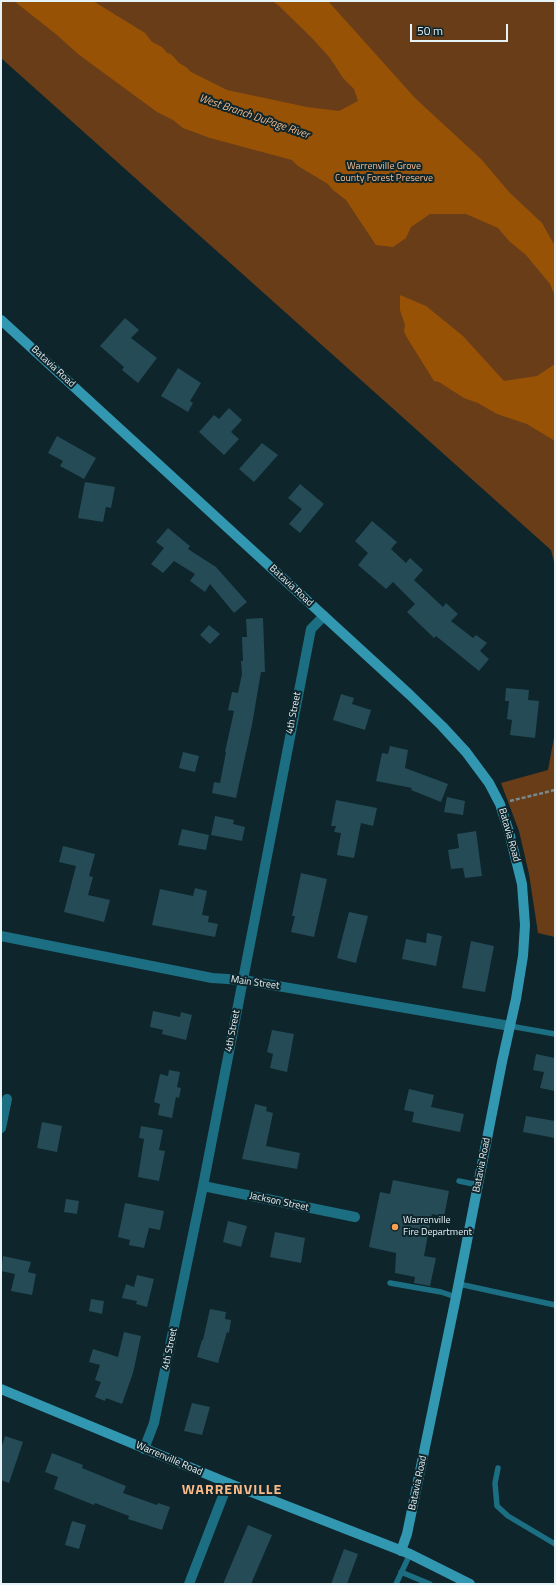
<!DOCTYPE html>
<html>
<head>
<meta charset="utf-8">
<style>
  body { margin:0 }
  #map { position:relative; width:556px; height:1585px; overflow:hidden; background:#0e252b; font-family:"Titillium Web",sans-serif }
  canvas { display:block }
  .frame { position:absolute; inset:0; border:2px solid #e5f2f6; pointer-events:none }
  .scale { position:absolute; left:410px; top:24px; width:98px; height:18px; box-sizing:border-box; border:2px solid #e5f2f6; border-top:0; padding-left:5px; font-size:12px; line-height:14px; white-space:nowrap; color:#e5f2f6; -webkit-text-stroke:3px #0e252b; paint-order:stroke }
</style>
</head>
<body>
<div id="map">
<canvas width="556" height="1585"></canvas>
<div class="frame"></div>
<div class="scale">50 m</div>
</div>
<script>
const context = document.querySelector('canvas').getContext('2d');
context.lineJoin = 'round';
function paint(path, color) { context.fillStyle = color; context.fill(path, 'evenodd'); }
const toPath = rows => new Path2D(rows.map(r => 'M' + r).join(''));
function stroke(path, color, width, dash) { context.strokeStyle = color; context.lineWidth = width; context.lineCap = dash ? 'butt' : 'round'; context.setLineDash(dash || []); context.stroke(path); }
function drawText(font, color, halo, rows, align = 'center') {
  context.font = font + ' "Titillium Web",sans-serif'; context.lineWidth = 4; context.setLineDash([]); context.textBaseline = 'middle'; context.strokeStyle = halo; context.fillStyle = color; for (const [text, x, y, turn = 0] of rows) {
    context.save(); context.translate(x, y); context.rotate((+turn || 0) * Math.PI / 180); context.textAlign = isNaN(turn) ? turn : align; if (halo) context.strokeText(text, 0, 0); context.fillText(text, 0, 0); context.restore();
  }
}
paint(toPath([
  [1,1,555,1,555,566,551,550,1,58],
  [555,732,555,937,538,933,529,874,519,831,501,783,548,770]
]), '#693d18');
paint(toPath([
  [14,1,93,1,145,33,152,42,162,47,167,53,171,54,179,63,186,67,191,72,227,90,307,107,339,111,358,101,354,89,343,78,330,58,311,37,278,5,272,1,328,1,415,98,481,159,510,193,542,223,555,246,555,296,550,284,526,255,509,241,498,228,466,214,430,214,411,227,406,238,393,247,376,245,346,200,333,190,328,184,298,166,292,160,210,138,183,128,173,120,157,112,78,54,57,35],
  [400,295,426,306,463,336,504,381,537,376,555,364,555,441,527,424,497,414,478,403,464,398,439,382,434,381,406,336,404,331,405,325,400,310]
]), '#985206');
paint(toPath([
  [125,318,139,330,131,338,157,358,138,383,122,370,124,367,100,346],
  [178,368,201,383,190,401,193,403,188,412,161,396],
  [229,408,242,420,231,432,239,439,224,455,199,432,214,415,219,419],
  [57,436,96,458,84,479,60,466,63,461,48,453],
  [262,443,278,455,254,482,239,469],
  [85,482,115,487,111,508,106,507,103,522,78,518],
  [300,484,324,504,300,533,289,524,302,509,288,498],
  [372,521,397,542,391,549,406,563,410,558,423,570,414,580,443,607,446,603,458,614,451,621,473,638,476,635,487,643,480,651,489,659,479,671,436,636,434,638,407,612,415,604,393,582,386,589,358,565,368,553,355,541],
  [168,528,190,546,188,549,216,567,247,602,234,613,210,584,205,592,190,581,195,574,174,561,163,573,151,564,164,548,156,542],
  [263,618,265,672,261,672,252,725,236,798,212,793,214,782,220,783,226,752,225,752,234,711,228,710,232,692,238,693,242,674,241,661,243,661,242,637,247,637,246,619],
  [209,625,220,634,210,644,200,635],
  [506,688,529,690,528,700,539,701,535,738,510,735,512,720,507,719,509,701,505,701],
  [341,694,354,698,352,704,371,710,365,730,333,720],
  [390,746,408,750,405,768,448,784,441,802,411,790,412,788,376,781,382,753,388,754],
  [183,752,199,756,195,772,179,768],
  [447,797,465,801,463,815,444,812],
  [336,800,377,808,373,826,361,823,354,858,337,855,341,833,334,832,336,826,331,826],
  [215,816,234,820,233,824,245,827,242,841,211,835],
  [182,829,209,835,206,850,178,845],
  [476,831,482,876,465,878,463,868,451,869,448,850,459,848,457,834],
  [63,846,95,854,89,876,93,877,88,895,110,900,104,922,64,912,76,866,59,862],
  [301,873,327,879,314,937,291,932,295,916,292,916],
  [195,888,207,891,202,915,209,916,208,922,218,924,215,937,152,925,160,889,193,896],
  [349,912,368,916,356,963,337,958],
  [427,933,442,936,436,966,402,959,406,939,426,943],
  [471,941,494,946,485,992,462,988],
  [153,1011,180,1017,181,1012,192,1015,186,1040,162,1034,163,1030,150,1027],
  [272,1030,294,1034,287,1072,270,1068,273,1054,267,1052],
  [536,1054,555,1058,555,1091,540,1088,544,1072,533,1070],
  [169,1070,180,1072,177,1087,181,1088,179,1098,176,1097,172,1118,158,1115,160,1104,154,1102,160,1074,168,1076],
  [409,1089,434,1095,431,1107,464,1114,460,1132,412,1122,414,1112,404,1110],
  [255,1104,267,1107,266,1111,273,1113,266,1146,300,1153,297,1169,242,1159],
  [526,1116,555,1121,555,1138,523,1132],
  [42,1122,62,1126,57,1152,37,1148],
  [141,1126,163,1130,159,1150,165,1151,159,1181,138,1177,144,1139,139,1138],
  [393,1180,449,1191,444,1217,432,1214,424,1256,436,1258,430,1286,414,1283,415,1277,395,1273,396,1253,369,1247,380,1192,390,1194],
  [66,1199,79,1201,77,1214,64,1212],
  [125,1203,164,1211,160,1230,149,1228,144,1248,129,1245,130,1240,118,1237],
  [228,1221,247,1226,241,1247,223,1242],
  [275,1232,305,1238,301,1263,270,1257],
  [3,1256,31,1262,28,1272,36,1274,32,1295,11,1291,15,1274,1,1271],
  [137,1275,154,1279,147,1307,136,1304,137,1301,122,1298,126,1284,134,1287],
  [91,1299,104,1301,102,1314,89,1311],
  [210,1309,226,1312,225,1319,231,1320,229,1333,227,1332,218,1363,197,1357,202,1340,203,1340],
  [124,1332,141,1336,133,1373,122,1404,106,1398,105,1401,95,1397,101,1382,95,1380,100,1365,89,1362,93,1349,118,1357],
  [192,1403,210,1407,202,1435,184,1431],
  [5,1436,23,1442,9,1483,1,1480,1,1449],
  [52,1453,83,1465,82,1468,126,1486,123,1493,157,1505,158,1503,170,1507,162,1530,128,1519,129,1516,95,1503,94,1505,54,1489,58,1477,45,1472],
  [72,1521,86,1525,79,1549,65,1545],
  [248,1525,272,1535,251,1584,223,1584],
  [344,1549,358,1554,347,1584,331,1584]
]), '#244b56');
stroke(toPath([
  [510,801,555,790]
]), '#788a8f', 2.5, [4, 2]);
stroke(toPath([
  [510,1026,555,1034],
  [459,1181,478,1185],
  [390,1283,441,1292,456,1297],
  [459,1284,555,1305],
  [498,1468,495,1483,497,1506,508,1516,555,1544],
  [401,1572,430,1584],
  [396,1584,410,1554]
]), '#1c6e82', 5.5);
stroke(toPath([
  [1,936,212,978,243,980,510,1026],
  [1,1128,7,1099],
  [203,1186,355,1217],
  [144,1449,154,1423,203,1186,311,629,324,616],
  [189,1584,228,1483]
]), '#1c6e82', 10);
stroke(toPath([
  [1,320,410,695,442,726,466,752,489,783,500,804,509,832,522,884,525,925,523,956,516,999,502,1062,456,1297,407,1534,401,1551],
  [1,1389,228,1483,410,1554,470,1584]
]), '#3297b0', 10);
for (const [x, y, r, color] of [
  [395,1227,4,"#fb9e51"]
]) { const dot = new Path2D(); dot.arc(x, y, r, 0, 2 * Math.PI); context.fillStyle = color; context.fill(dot); stroke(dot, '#0e252b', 1.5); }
drawText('10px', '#f5ba8e', '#0e252b', [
  ["Warrenville Grove",384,167],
  ["County Forest Preserve",384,179]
]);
drawText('10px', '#e5f2f6', '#0e252b', [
  ["Batavia Road",53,367,43],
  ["Batavia Road",291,586,43],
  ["4th Street",294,713,-79],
  ["Batavia Road",509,835,74],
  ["Main Street",255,983,8],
  ["4th Street",233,1031,-79],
  ["Batavia Road",482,1165,-79],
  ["Jackson Street",279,1202,12],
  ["4th Street",170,1349,-78],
  ["Warrenville Road",169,1459,23],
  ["Batavia Road",418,1483,-78]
]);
drawText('10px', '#e5f2f6', '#0e252b', [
  ["Warrenville",403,1221],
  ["Fire Department",403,1233]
], 'left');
drawText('italic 11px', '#f3b88c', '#0e252b', [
  ["West Branch DuPage River",254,117,19]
]);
context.letterSpacing = '1px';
drawText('bold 14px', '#fbba88', '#0e252b', [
  ["WARRENVILLE",232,1491]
]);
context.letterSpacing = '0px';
</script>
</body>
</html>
